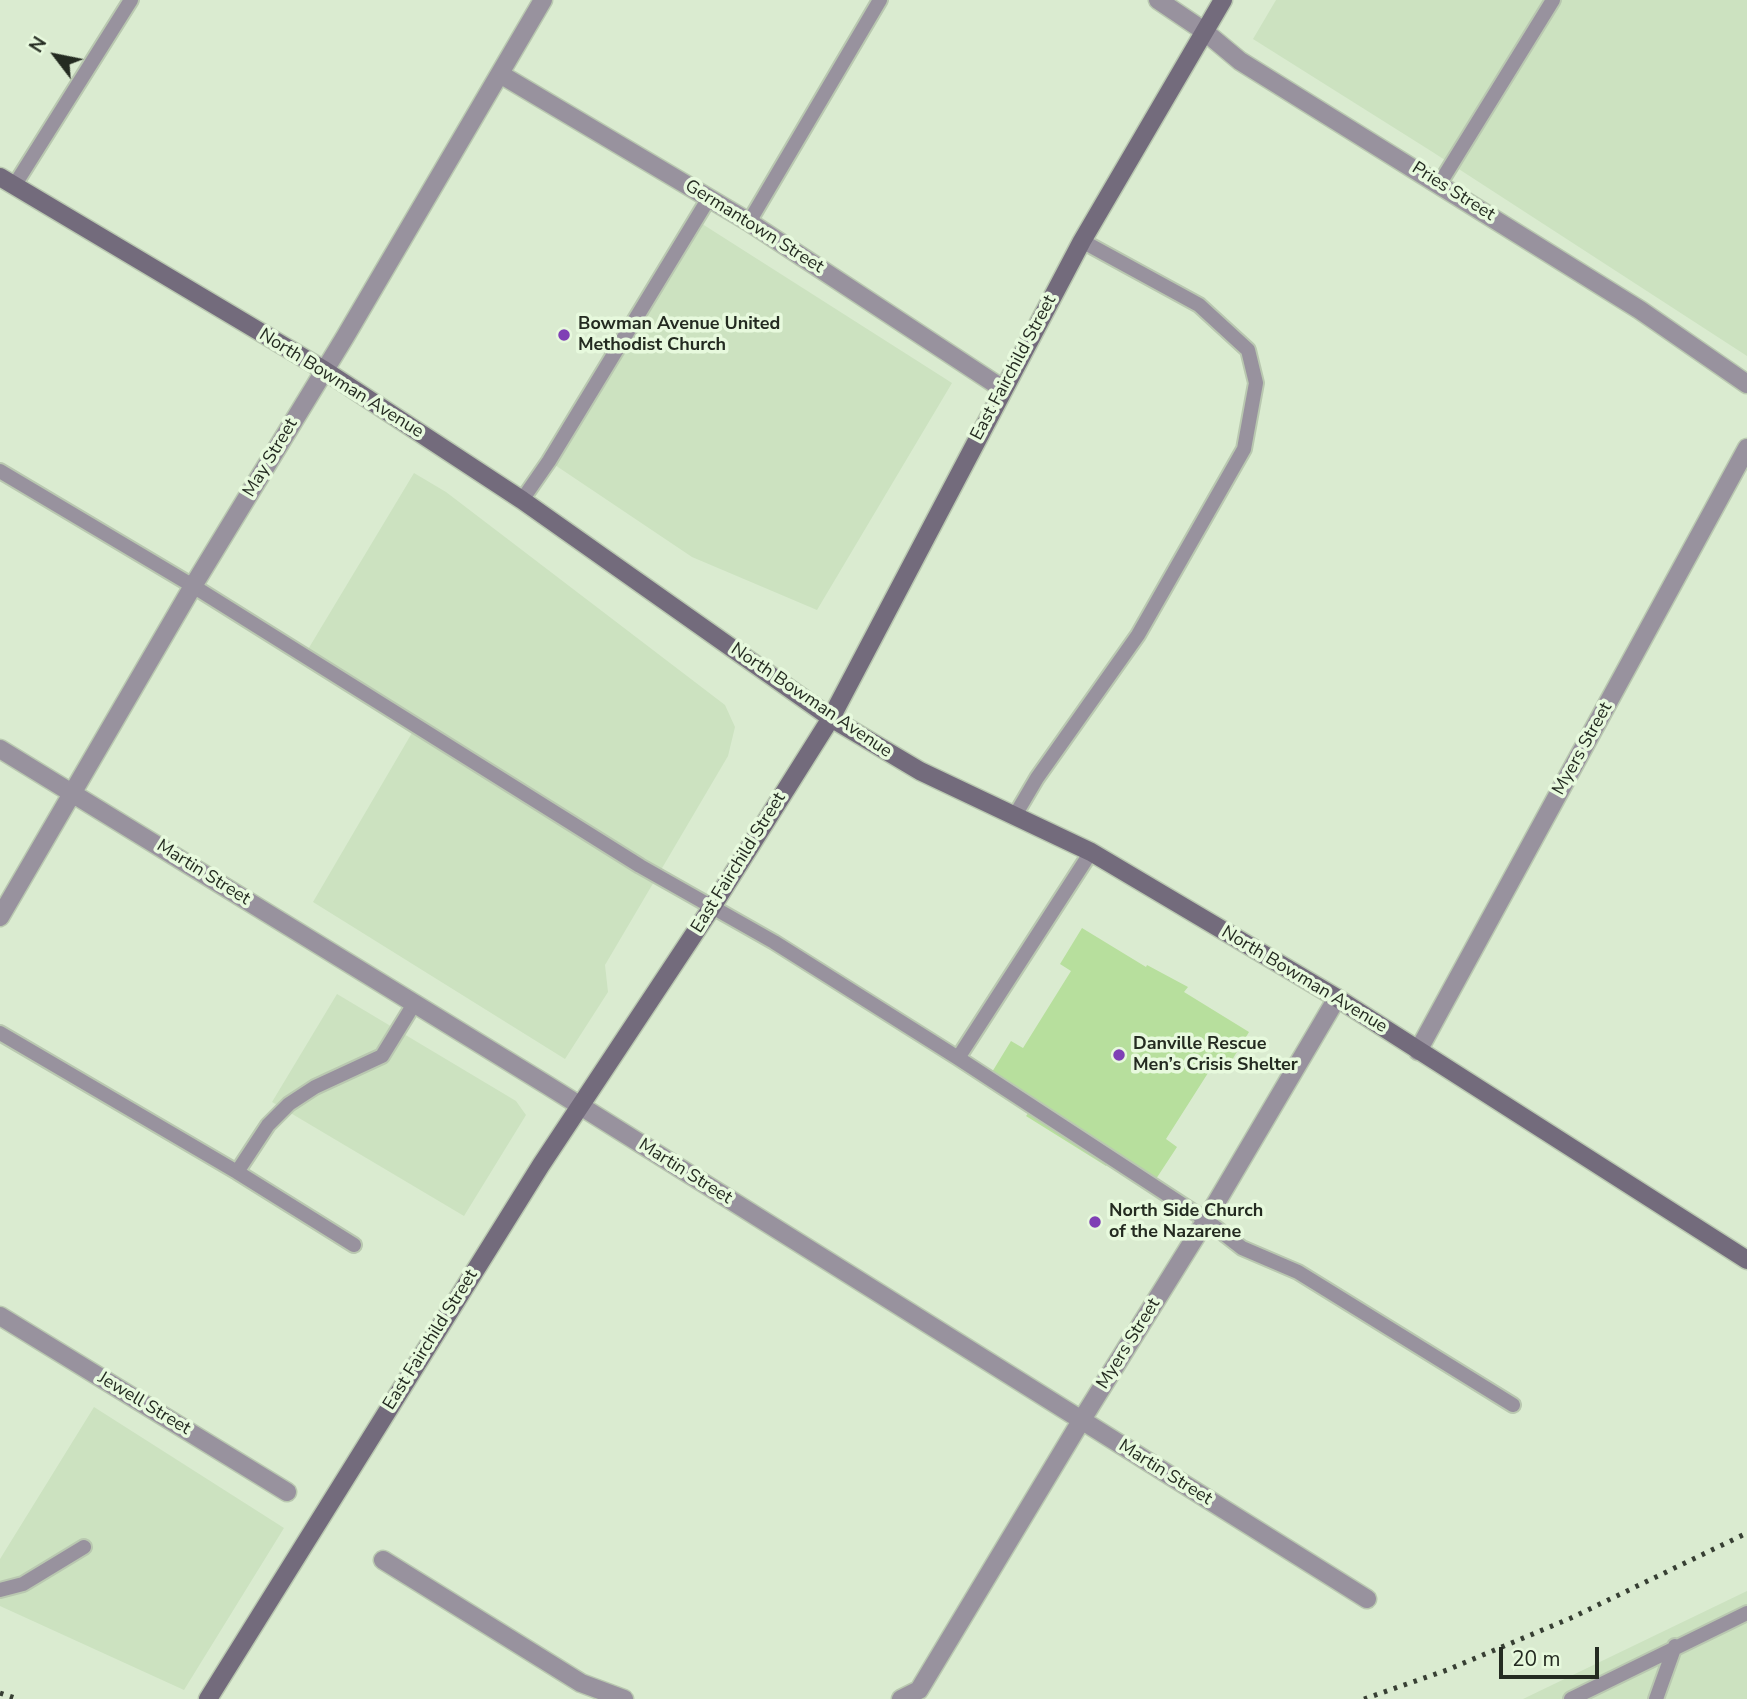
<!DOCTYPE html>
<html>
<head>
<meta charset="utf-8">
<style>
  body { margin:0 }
  #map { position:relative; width:1747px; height:1699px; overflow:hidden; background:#daebd0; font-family:"Nunito Sans",sans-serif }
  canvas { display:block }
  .north { position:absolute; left:21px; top:21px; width:70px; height:70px; -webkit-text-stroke:5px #e7f9dd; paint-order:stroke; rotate:302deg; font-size:19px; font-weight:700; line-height:28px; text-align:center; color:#242b21 }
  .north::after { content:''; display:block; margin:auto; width:24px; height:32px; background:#242b21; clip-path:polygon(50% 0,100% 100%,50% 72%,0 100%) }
  .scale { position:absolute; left:1499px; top:1647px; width:100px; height:32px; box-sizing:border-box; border:4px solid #242b21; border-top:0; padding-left:9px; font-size:21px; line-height:24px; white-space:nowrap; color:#242b21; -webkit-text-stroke:5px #e7f9dd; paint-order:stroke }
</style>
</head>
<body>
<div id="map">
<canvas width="1747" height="1699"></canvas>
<div class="north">N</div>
<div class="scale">20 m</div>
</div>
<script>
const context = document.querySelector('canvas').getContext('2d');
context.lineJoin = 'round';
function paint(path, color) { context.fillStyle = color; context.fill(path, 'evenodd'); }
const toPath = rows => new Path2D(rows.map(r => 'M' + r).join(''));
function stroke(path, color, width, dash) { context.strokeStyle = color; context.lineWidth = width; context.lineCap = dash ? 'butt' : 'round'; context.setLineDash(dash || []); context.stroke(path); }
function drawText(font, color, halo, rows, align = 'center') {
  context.font = font + ' "Nunito Sans",sans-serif'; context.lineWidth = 7; context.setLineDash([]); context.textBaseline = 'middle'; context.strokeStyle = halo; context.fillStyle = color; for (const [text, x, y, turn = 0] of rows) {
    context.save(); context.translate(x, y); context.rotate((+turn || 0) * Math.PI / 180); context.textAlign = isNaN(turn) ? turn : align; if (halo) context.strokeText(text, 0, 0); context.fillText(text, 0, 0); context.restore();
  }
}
paint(toPath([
  [1276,0,1747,0,1747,356,1431,151,1253,39],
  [696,220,952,383,817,610,692,557,549,461],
  [414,473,446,492,725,705,735,727,728,756,605,965,608,992,565,1059,313,902,416,726,304,656],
  [337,994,516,1101,526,1115,464,1216,272,1102],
  [94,1407,284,1528,184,1690,0,1606,0,1559],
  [1747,1591,1747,1699,1523,1699]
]), '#cce2c0');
paint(toPath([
  [1082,928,1146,967,1147,965,1188,987,1184,992,1249,1032,1226,1070,1215,1062,1166,1139,1177,1147,1154,1182,1113,1154,1106,1166,1026,1116,1035,1104,989,1077,1011,1041,1023,1048,1071,971,1060,964]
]), '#b7df9d');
const lane = toPath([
  [1440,183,1553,0],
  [14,186,131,0],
  [749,222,880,0],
  [0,471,193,586,640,866,774,942,958,1058,1206,1220,1242,1248,1298,1272,1513,1405],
  [522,500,549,461,709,198],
  [1014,817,1037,778,1138,635,1244,449,1256,383,1248,350,1199,305,1082,241],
  [0,1033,237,1172,354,1245],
  [958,1058,1091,852],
  [237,1172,268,1125,289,1104,315,1087,382,1056,414,1004],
  [0,1590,23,1584,84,1547],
  [1571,1699,1747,1613],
  [1656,1699,1675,1646]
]);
const street = toPath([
  [1158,0,1204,31,1240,61,1640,310,1747,384],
  [500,74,749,222,1003,389],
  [0,749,547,1085,1367,1599],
  [0,917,193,586,345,337,543,0],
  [1418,1051,1747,448],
  [0,1316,287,1492],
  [383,1560,581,1683,624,1699],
  [901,1699,919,1690,1081,1421,1206,1220,1337,998]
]);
const secondary = toPath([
  [0,177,324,370,522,500,831,718,920,771,1091,852,1337,998,1747,1260],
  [208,1699,541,1165,712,907,831,718,1082,241,1223,0]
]);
stroke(lane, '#b9c8b0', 18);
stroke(street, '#b9c8b0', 21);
stroke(secondary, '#b9c8b0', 21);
stroke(lane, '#98929e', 14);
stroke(street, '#98929e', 18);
stroke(secondary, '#736b7c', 18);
stroke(toPath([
  [0,1693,18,1699],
  [1364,1699,1447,1670,1571,1618,1747,1533]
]), '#373f33', 5, [3.5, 7]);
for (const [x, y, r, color] of [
  [564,335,7,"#7f40b5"],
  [1119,1055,7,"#7f40b5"],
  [1095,1222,7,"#7f40b5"]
]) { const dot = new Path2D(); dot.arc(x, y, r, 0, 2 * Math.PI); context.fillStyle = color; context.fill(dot); stroke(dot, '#e7f9dd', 2.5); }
drawText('18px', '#242b21', '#e7f9dd', [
  ["Pries Street",1453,192,32],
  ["Germantown Street",754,227,32],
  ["East Fairchild Street",1014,368,-62],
  ["North Bowman Avenue",341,384,32],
  ["May Street",271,458,-59],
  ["North Bowman Avenue",811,701,34],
  ["Myers Street",1583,749,-61],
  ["East Fairchild Street",739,863,-58],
  ["Martin Street",203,873,32],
  ["North Bowman Avenue",1304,980,31],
  ["Martin Street",685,1172,32],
  ["East Fairchild Street",431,1340,-58],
  ["Myers Street",1129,1344,-58],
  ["Jewell Street",144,1404,31],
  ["Martin Street",1165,1473,32]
]);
drawText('bold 18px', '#242b21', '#e7f9dd', [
  ["Bowman Avenue United",578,325],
  ["Methodist Church",578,346],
  ["Danville Rescue",1133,1045],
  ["Men’s Crisis Shelter",1133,1066],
  ["North Side Church",1109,1212],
  ["of the Nazarene",1109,1233]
], 'left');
</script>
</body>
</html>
